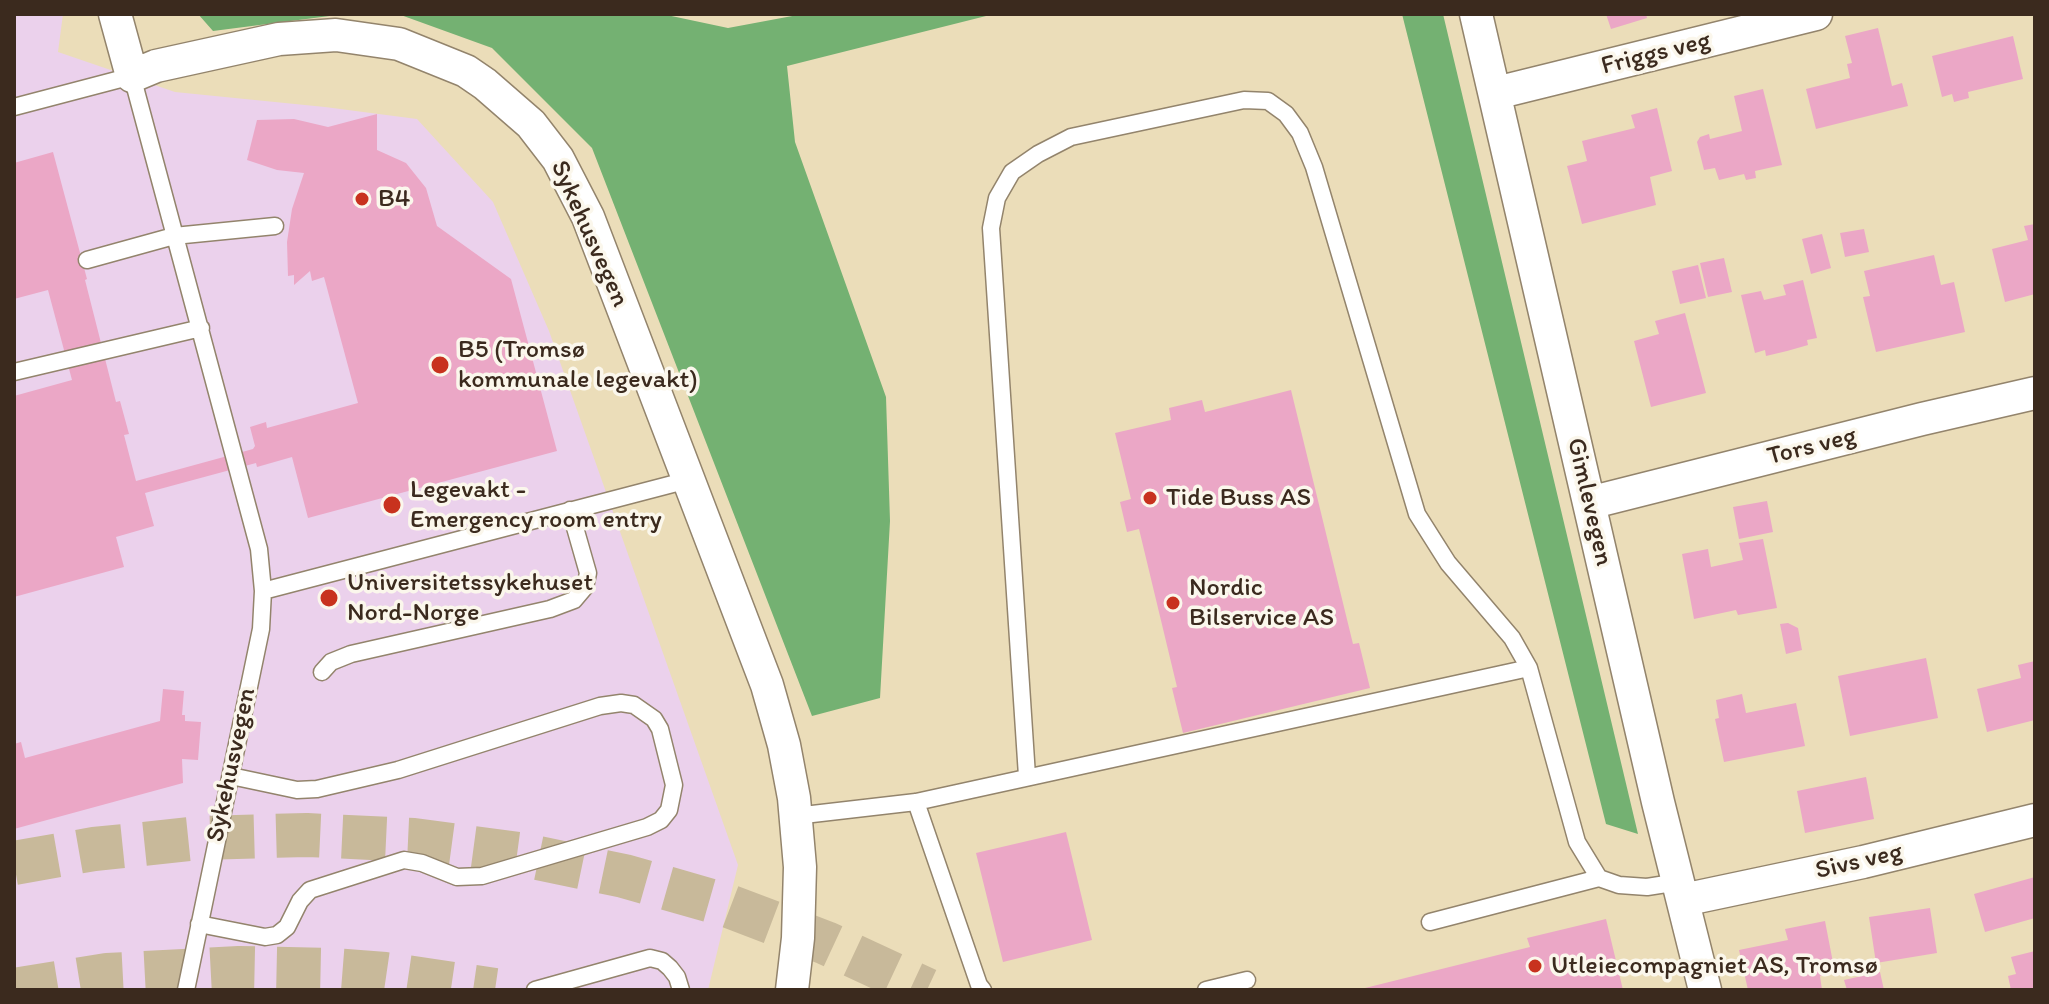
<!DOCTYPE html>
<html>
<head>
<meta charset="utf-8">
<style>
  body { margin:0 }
  #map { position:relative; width:2049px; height:1004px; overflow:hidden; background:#ebddb9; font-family:Itim,sans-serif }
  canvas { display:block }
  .frame { position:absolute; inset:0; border:16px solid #3b2a1e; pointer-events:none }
</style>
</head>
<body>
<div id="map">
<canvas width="2049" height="1004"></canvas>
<div class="frame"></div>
</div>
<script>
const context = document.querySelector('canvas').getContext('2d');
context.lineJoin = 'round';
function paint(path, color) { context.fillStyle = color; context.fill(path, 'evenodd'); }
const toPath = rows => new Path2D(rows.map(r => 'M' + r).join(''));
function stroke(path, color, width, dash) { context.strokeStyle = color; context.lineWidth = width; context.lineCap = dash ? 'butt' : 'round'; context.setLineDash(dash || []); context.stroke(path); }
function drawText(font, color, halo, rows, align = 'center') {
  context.font = font + ' Itim,sans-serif'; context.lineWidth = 7; context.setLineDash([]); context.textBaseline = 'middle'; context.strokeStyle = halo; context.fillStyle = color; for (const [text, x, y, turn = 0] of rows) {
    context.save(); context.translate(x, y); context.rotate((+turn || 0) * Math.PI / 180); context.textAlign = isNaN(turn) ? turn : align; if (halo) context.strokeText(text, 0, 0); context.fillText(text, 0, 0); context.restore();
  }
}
paint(toPath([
  [14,14,63,14,58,52,175,92,325,107,417,119,493,202,549,331,738,865,708,990,14,990]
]), '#ebd1ec');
paint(toPath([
  [198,14,345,14,213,31],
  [398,14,662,14,728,28,803,14,994,14,787,66,795,142,886,397,890,521,880,698,812,716,592,148,492,48],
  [1402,14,1443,14,1638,834,1606,824]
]), '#74b172');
paint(toPath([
  [1606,14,1646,14,1647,18,1611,29],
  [1878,28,1892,86,1902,83,1908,106,1816,129,1806,89,1850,78,1847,64,1852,63,1845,36],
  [2013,36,2023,79,1968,92,1969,98,1954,102,1952,94,1942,97,1932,56],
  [1763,89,1782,165,1755,171,1756,178,1746,180,1744,174,1719,180,1715,168,1704,170,1697,142,1700,137,1709,134,1710,139,1742,131,1734,96],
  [1657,108,1672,171,1650,177,1656,205,1582,224,1567,166,1587,161,1582,141,1635,128,1631,115],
  [377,114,377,150,406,163,426,188,437,226,511,279,557,451,308,518,292,457,257,467,256,463,145,493,154,526,116,537,124,567,14,597,14,396,72,380,48,290,14,299,14,163,53,152,87,279,85,280,116,402,120,401,129,434,124,435,136,481,253,449,255,446,250,427,266,422,267,428,358,403,324,277,312,281,310,271,294,285,294,275,288,276,287,242,292,209,304,173,277,170,247,160,257,120,294,119,328,127],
  [2035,224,2035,294,2005,302,1992,249,2028,240,2024,226],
  [1864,229,1869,252,1845,257,1840,233],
  [1822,234,1831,268,1811,274,1802,239],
  [1934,255,1941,285,1954,282,1965,332,1876,352,1863,297,1870,296,1864,271],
  [1724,258,1732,292,1708,297,1700,263],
  [1698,265,1706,298,1680,304,1672,271],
  [1803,280,1817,338,1807,340,1808,345,1787,351,1766,356,1765,350,1755,353,1741,295,1761,291,1764,300,1786,295,1783,285],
  [1685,313,1706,393,1651,407,1634,341,1659,334,1655,321],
  [1291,390,1353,644,1359,643,1370,688,1183,733,1172,688,1177,687,1139,529,1127,532,1120,502,1131,499,1115,433,1171,420,1169,408,1202,400,1205,412],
  [1767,501,1773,532,1739,539,1733,507],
  [1763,539,1777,608,1738,615,1736,610,1694,619,1682,554,1708,549,1711,567,1743,560,1739,543],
  [1788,623,1798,628,1802,650,1786,654,1780,624],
  [1926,658,1938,718,1850,736,1838,676],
  [2035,661,2035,720,1987,732,1977,689,2021,678,2018,665],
  [163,689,184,691,182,715,185,715,185,721,201,722,198,760,182,759,183,783,14,829,14,744,21,742,25,758,160,721],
  [1742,694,1746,713,1796,703,1805,746,1724,762,1715,719,1719,718,1716,700],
  [1866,777,1874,819,1805,833,1797,791],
  [1066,832,1092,940,1003,962,976,853],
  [2035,877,2035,918,1985,932,1974,894],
  [1930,908,1937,953,1876,963,1869,917],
  [1606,919,1623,990,1357,990,1530,947,1527,938],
  [1825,921,1835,973,1820,976,1822,990,1748,990,1739,950,1788,940,1785,929],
  [2035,951,2035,990,2011,990,2008,976,2016,974,2011,957],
  [1880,972,1884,990,1847,990,1844,980]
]), '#eba7c6');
stroke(toPath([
  [14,863,94,849,200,838,307,835,414,840,519,854,624,876,726,905,826,943,927,990],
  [14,990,107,975,239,968,334,970,385,974,495,990]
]), '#c8b99a', 44, [44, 22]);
const lane = toPath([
  [14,107,132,76,259,549,263,591,261,629,186,990],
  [87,260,174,236,275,226],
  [14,372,201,328],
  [263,591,688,480],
  [322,672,331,662,351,654,550,609,574,600,585,587,588,573,570,510],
  [1027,776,991,228,997,198,1012,172,1038,154,1071,137,1244,100,1268,101,1286,114,1300,133,1314,167,1417,514,1448,563,1512,638,1529,668,1577,842,1599,878,1619,885,1647,887,1679,882],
  [916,802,979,985,983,990],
  [795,816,916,802,1529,668],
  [1430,922,1599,878],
  [199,924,265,937,277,935,287,927,300,901,310,890,404,860,422,863,457,877,482,876,647,827,661,820,669,810,674,785,660,729,654,719,634,705,621,703,600,706,398,770,317,789,297,790,231,776],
  [535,990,650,958,662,961,670,968,677,977,681,990],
  [1206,990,1247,980]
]);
const street = toPath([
  [115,14,132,76,156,66,279,39,336,35,399,44,466,71,485,84,531,124,558,159,588,217,767,685,784,745,794,798,800,867,798,938,792,990],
  [1476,14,1658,802,1705,990],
  [1496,93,1816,14],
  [1589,503,1922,419,2035,393],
  [1683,900,1863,862,2035,820]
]);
stroke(lane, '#93846c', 19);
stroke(street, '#93846c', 35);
stroke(lane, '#fff', 16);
stroke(street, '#fff', 32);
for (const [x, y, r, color] of [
  [362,199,8,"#c8321e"],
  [440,365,10,"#c8321e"],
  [1150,498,8,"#c8321e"],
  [392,505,10,"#c8321e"],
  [329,598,10,"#c8321e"],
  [1173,603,8,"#c8321e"],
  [1535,966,8,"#c8321e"]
]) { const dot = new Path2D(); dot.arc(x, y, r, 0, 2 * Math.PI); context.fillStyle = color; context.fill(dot); stroke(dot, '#fbf7ec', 3); }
drawText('26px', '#3b2a1e', '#fbf7ec', [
  ["Friggs veg",1656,54,-14],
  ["Sykehusvegen",589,234,66],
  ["Tors veg",1812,447,-14],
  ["Gimlevegen",1589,502,77],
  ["Sykehusvegen",232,765,-78],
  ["Sivs veg",1859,862,-13]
]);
drawText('26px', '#3b2a1e', '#fbf7ec', [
  ["B4",378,199],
  ["B5 (Tromsø",458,350],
  ["kommunale legevakt)",458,380],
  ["Legevakt -",410,490],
  ["Emergency room entry",410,520],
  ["Tide Buss AS",1166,498],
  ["Universitetssykehuset",347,583],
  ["Nord-Norge",347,613],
  ["Nordic",1189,588],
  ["Bilservice AS",1189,618],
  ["Utleiecompagniet AS, Tromsø",1551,966]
], 'left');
</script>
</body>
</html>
